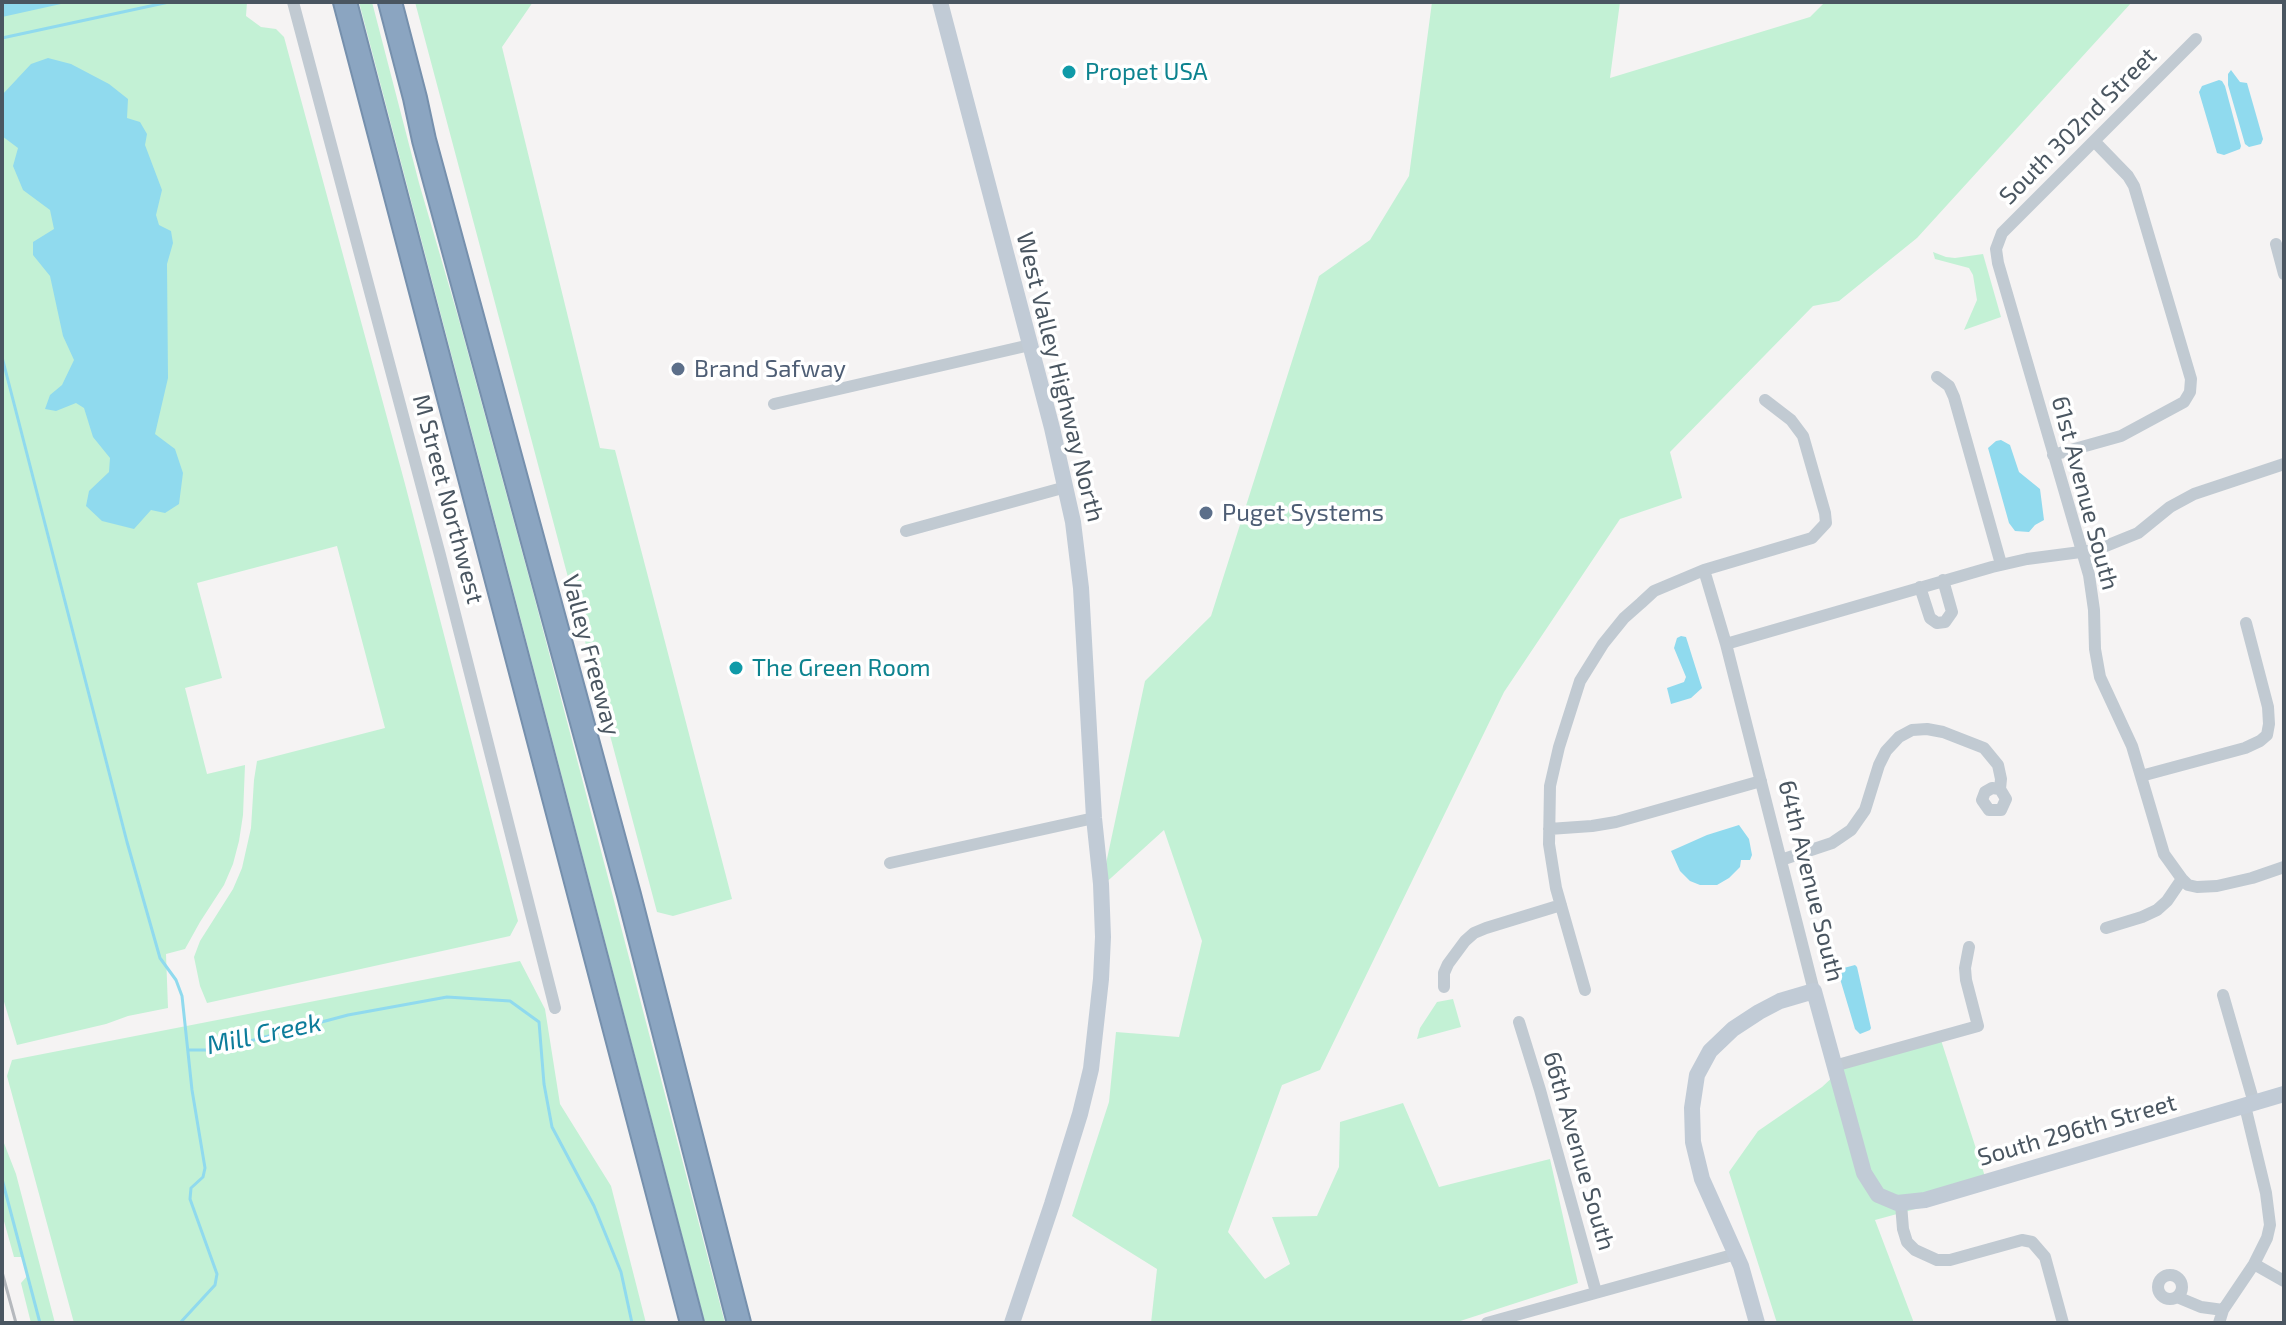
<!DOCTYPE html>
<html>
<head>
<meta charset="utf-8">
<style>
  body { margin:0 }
  #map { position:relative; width:2286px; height:1325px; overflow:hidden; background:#f5f3f3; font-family:"Exo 2",sans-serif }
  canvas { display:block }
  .frame { position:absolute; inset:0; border:4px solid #4a5661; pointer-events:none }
</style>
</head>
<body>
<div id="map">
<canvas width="2286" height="1325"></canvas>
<div class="frame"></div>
</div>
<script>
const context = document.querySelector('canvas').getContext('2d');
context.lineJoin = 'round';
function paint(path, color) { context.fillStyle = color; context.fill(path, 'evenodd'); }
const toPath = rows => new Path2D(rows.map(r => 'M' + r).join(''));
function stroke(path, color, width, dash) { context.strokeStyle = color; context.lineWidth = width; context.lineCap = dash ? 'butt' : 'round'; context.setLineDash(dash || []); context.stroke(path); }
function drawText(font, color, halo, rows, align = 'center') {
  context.font = font + ' "Exo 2",sans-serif'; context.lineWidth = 7; context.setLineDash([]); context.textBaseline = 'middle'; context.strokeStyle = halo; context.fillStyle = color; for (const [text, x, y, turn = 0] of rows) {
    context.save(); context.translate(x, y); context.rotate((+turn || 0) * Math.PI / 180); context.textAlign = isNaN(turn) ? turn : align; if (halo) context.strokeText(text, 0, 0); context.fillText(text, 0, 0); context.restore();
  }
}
paint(toPath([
  [2,2,247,2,246,16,261,27,276,29,284,37,405,484,518,921,510,936,207,1003,200,986,194,957,200,941,233,889,242,868,251,828,254,780,257,761,385,728,337,546,197,583,222,678,185,688,207,774,245,765,243,815,239,841,233,864,224,885,200,922,185,949,166,954,168,1008,128,1016,106,1024,17,1045,2,995],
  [359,2,372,2,419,183,459,320,533,592,725,1323,705,1323],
  [415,2,533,2,502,47,600,448,615,450,732,899,673,916,657,912],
  [1432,2,1620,2,1610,78,1810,17,1825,2,2132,2,1917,238,1839,301,1813,306,1670,452,1682,498,1620,519,1504,692,1320,1070,1282,1085,1228,1232,1265,1279,1290,1264,1272,1217,1317,1216,1339,1167,1340,1122,1403,1103,1439,1187,1550,1159,1578,1283,1454,1323,1151,1323,1157,1269,1072,1216,1109,1102,1116,1032,1179,1037,1202,941,1164,830,1101,887,1145,681,1211,616,1319,276,1370,240,1409,176],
  [1933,252,1946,257,1955,258,1983,254,2001,317,1964,330,1977,300,1973,275,1969,268,1935,259],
  [520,961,545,1009,560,1104,611,1186,646,1323,74,1323,7,1076,12,1060],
  [1453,999,1461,1027,1417,1039,1420,1028,1437,1002],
  [1940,1037,1989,1189,1875,1220,1914,1323,1777,1323,1729,1172,1758,1131,1822,1087,1836,1074,1834,1066],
  [2,1138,16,1174,55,1323,31,1323,21,1283,28,1275,22,1257,14,1257,2,1214]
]), '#c3f1d5');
paint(toPath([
  [2,2,70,2,2,17],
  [48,58,71,64,109,84,128,99,127,118,140,122,147,134,145,145,162,190,156,215,159,225,171,231,173,243,167,264,168,378,155,434,175,449,183,473,179,504,165,513,151,510,134,529,102,521,86,506,89,491,109,472,110,458,93,437,84,408,76,403,56,411,45,409,50,395,62,385,74,360,63,336,50,276,33,255,33,242,54,229,50,210,23,190,13,166,18,148,2,136,2,95,31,64],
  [2231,70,2240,82,2247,83,2263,139,2261,144,2249,147,2245,144,2228,85,2228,74],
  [2219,80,2222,81,2225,86,2241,146,2240,149,2224,155,2217,153,2199,92,2202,86],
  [2001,440,2010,445,2019,472,2040,489,2044,520,2035,525,2029,532,2015,531,2009,523,1988,448,1996,441],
  [1681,636,1686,637,1702,688,1691,698,1671,704,1667,688,1684,682,1686,677,1674,648,1677,638],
  [1739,825,1749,839,1752,855,1750,860,1741,860,1740,867,1729,878,1717,885,1700,885,1690,881,1680,871,1671,851,1707,835],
  [1855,965,1857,967,1871,1028,1870,1030,1860,1034,1855,1029,1838,972,1840,969]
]), '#90daee');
stroke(toPath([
  [2,38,169,2],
  [2,357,127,842,160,958,176,980,182,996,192,1090,205,1168,203,1177,191,1188,190,1199,217,1274,215,1285,180,1323],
  [189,1050,216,1050,348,1015,447,997,510,1001,539,1022,544,1084,552,1127,594,1206,621,1272,632,1323],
  [2,1179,40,1323]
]), '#90daee', 3);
const highway = toPath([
  [345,2,692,1323],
  [390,2,415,98,424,140,629,895,739,1323]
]);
stroke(highway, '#7690ad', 26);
stroke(toPath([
  [293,2,440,555,555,1008],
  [2196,39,2002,233,1996,249,1998,263,2089,575,2094,610,2095,649,2100,677,2132,746,2164,854,2182,879,2188,885,2197,887,2217,886,2252,878,2284,867],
  [2276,244,2284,274],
  [1937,377,1949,386,1954,397,2001,564],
  [774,404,1030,345],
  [2053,455,2121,436,2184,402,2190,392,2191,379,2134,186,2128,176,2095,142],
  [906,531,1066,487],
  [1704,570,1726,644,1814,991],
  [1920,587,1930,618,1937,623,1945,622,1952,612,1943,580],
  [1726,644,1992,567,2027,559,2096,550,2138,533,2170,507,2194,494,2284,464],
  [2141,776,2245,748,2260,741,2267,735,2269,724,2268,707,2246,623],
  [1549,829,1592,826,1616,822,1761,781],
  [1781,860,1832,843,1851,830,1865,810,1879,765,1886,751,1899,737,1912,730,1927,729,1943,732,1984,748,1998,765,2001,779,2000,789,2006,799,2001,810,1989,810,1982,800,1985,792,1992,788,2000,789],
  [890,863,1094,818],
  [2106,928,2142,917,2157,910,2167,901,2182,879],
  [1444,987,1444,973,1448,964,1465,941,1474,933,1486,928,1561,905],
  [1585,990,1556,888,1549,844,1550,786,1559,747,1580,681,1603,644,1624,618,1641,603,1654,591,1704,570,1812,538,1826,523,1825,513,1803,436,1791,420,1765,400],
  [2223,995,2254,1103],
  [1519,1022,1540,1090,1596,1292],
  [1834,1066,1978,1026,1966,980,1965,968,1969,947],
  [1901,1204,1903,1229,1907,1242,1915,1250,1937,1260,1950,1260,2022,1240,2032,1242,2045,1257,2063,1323],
  [2254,1264,2284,1281],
  '2158 1287a12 12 0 1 1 24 0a12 12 0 1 1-24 0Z',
  [2177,1297,2201,1307,2223,1310],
  [1487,1323,1736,1254],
  [2219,1323,2223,1310,2254,1264,2267,1238,2270,1225,2266,1193,2245,1106]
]), '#c1cad2', 12);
stroke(toPath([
  [940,2,1052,428,1073,522,1081,588,1094,818,1101,884,1103,937,1101,979,1091,1069,1080,1114,1052,1204,1012,1323],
  [1757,1323,1741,1266,1702,1179,1693,1142,1692,1108,1697,1075,1710,1051,1733,1029,1759,1012,1780,1001,1814,991,1864,1173,1878,1195,1897,1203,1925,1200,2284,1094]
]), '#c1cbd6', 16);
stroke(highway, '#8ba5c1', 22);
stroke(toPath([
  [2,1272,16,1323]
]), '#b5b8bd', 3);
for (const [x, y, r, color] of [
  [1069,72,8,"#0f9aa8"],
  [678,369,8,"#5c6f8a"],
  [1206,513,8,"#5c6f8a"],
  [736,668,8,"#0f9aa8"]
]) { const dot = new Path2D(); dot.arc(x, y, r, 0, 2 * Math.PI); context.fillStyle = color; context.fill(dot); stroke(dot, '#fff', 3); }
drawText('24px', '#0d838f', '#fff', [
  ["Propet USA",1085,72],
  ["The Green Room",752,668]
], 'left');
drawText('24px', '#4a5661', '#fff', [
  ["South 302nd Street",2078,126,-45],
  ["West Valley Highway North",1060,377,76],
  ["61st Avenue South",2085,493,75],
  ["M Street Northwest",448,499,75],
  ["Valley Freeway",591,655,75],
  ["64th Avenue South",1811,881,76],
  ["South 296th Street",2077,1130,-16],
  ["66th Avenue South",1579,1151,74]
]);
drawText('24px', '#4e5e75', '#fff', [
  ["Brand Safway",694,369],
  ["Puget Systems",1222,513]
], 'left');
drawText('italic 26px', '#0c7c9b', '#fff', [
  ["Mill Creek",264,1034,-12]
]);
</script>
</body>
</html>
